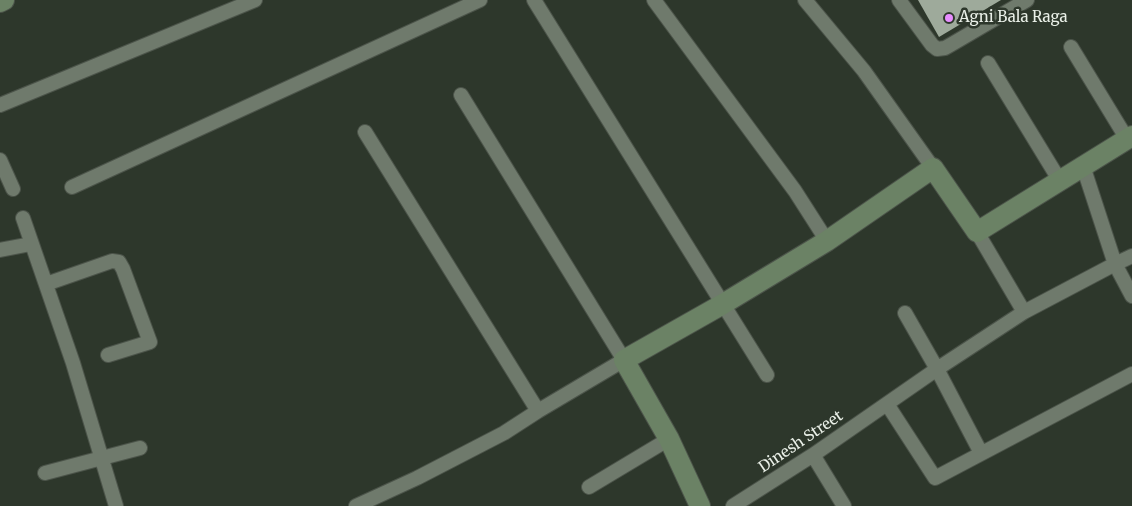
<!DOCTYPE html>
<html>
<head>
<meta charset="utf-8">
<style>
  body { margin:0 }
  canvas { display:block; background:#2d372b }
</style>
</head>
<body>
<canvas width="1132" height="506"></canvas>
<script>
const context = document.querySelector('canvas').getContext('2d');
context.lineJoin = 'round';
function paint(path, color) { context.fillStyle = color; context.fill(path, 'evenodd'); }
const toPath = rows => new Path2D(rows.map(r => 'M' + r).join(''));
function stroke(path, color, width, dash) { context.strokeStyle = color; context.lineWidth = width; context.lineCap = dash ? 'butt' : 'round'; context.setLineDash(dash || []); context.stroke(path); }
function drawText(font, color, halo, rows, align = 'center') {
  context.font = font + ' Merriweather,serif'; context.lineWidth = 5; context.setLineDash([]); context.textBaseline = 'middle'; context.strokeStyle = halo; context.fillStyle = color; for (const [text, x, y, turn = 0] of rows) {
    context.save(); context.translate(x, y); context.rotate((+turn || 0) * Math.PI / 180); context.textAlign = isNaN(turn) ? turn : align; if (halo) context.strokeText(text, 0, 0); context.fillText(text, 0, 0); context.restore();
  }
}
paint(toPath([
  [918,0,1001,0,939,37]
]), '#9eaa9b');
const street = toPath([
  [534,0,767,375],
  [654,0,795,191,827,241],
  [805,0,864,71,933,168],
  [899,0,932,45,937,49,945,48,952,44,1027,0],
  [1071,47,1127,139],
  [988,63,1060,181],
  [0,105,255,0],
  [365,132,538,411],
  [0,160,13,189],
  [1083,166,1115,264,1132,296],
  [72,187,480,0],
  [23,218,73,363,116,506],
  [977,232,1024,312],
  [0,250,31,244],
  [46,284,112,261,119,262,123,269,150,342,108,355],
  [905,313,937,369,981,453],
  [887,404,935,478,1132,374],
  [813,455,844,506],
  [45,473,140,448],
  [589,487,669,439],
  [356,506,417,478,504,433,538,411,624,360,461,95],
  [733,506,813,455,937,369,1024,312,1115,264,1132,256]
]);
const secondary = toPath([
  [0,2,4,0],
  [700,506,669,439,624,360,723,304,827,241,933,168,977,232,1132,136]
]);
stroke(street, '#4c544a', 16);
stroke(secondary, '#4c544a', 22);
stroke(street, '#6f7a6c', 14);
stroke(secondary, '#6b8265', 20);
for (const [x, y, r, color] of [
  [949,18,5,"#e88eff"]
]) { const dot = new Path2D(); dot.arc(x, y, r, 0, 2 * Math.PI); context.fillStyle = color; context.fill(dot); stroke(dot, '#2d372b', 2); }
drawText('15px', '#e9efe7', '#2d372b', [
  ["Agni Bala Raga",959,18]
], 'left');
drawText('15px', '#e9efe7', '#2d372b', [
  ["Dinesh Street",801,442,-34]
]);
</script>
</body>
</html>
